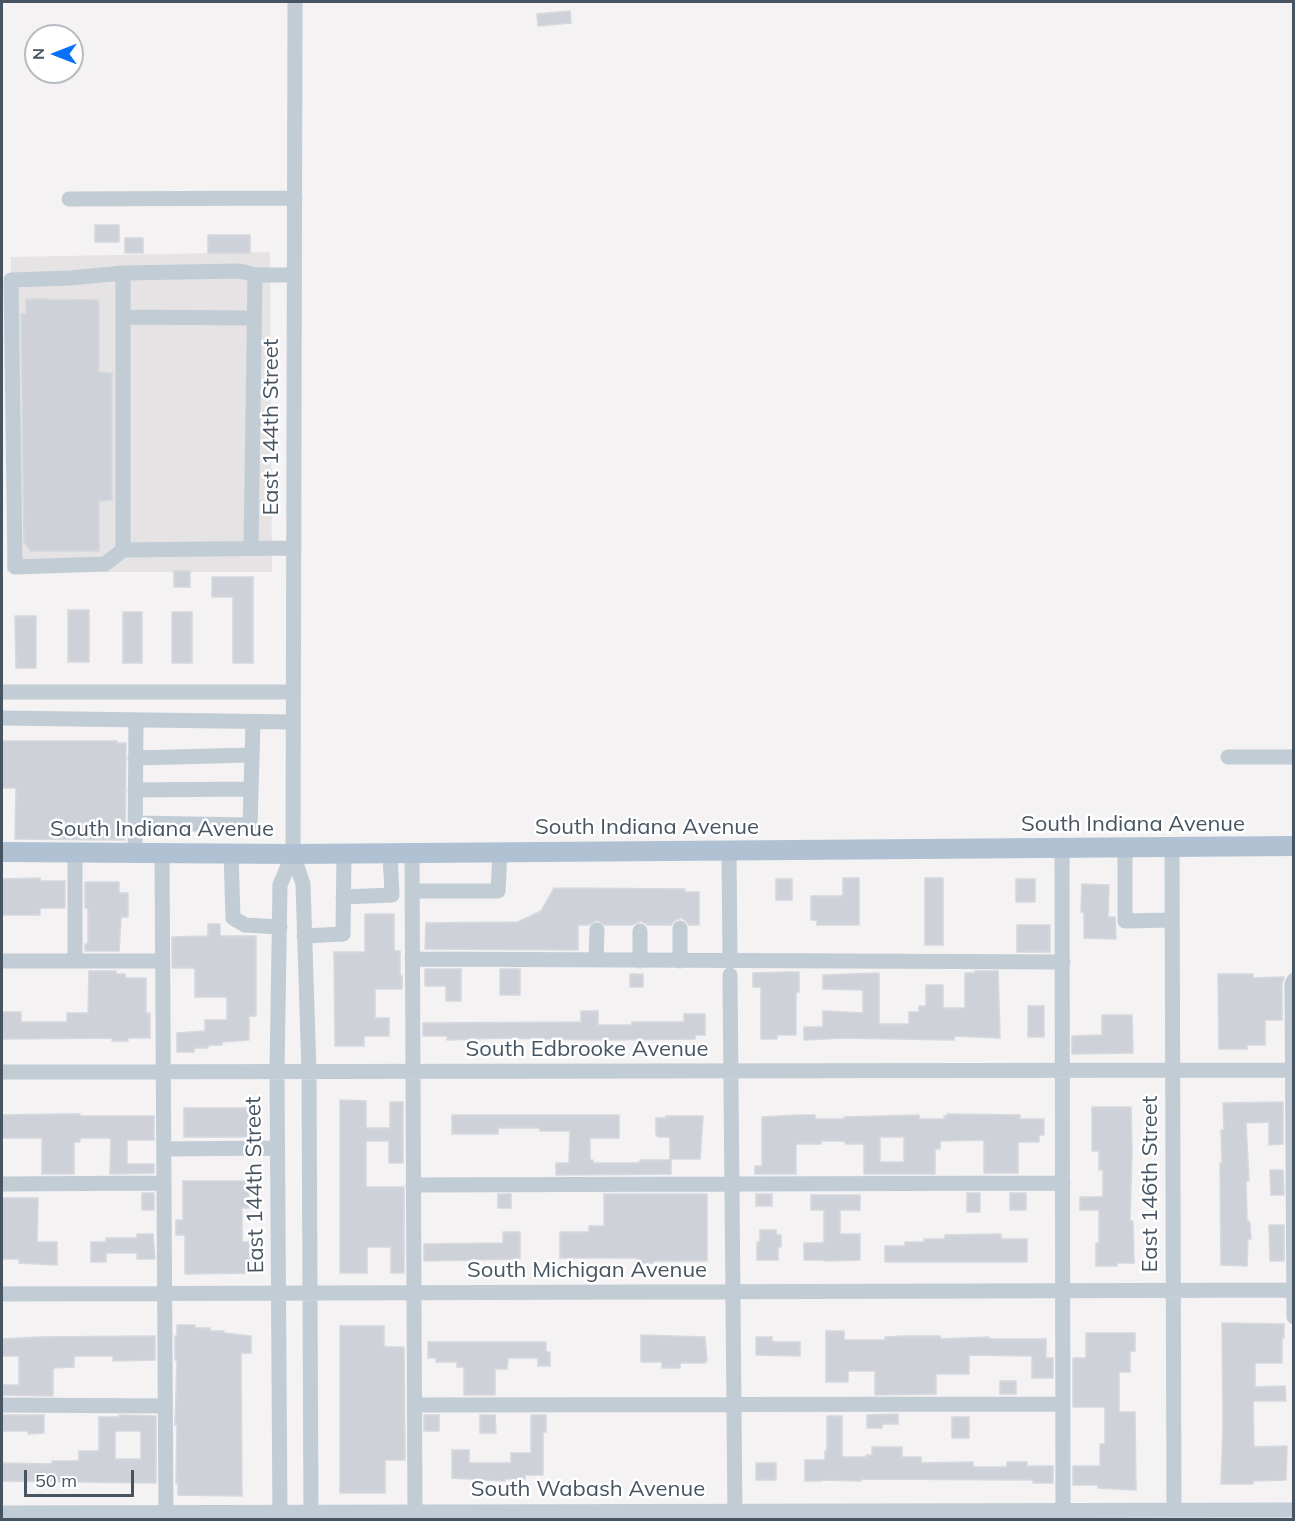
<!DOCTYPE html>
<html>
<head>
<meta charset="utf-8">
<style>
  body { margin:0 }
  #map { position:relative; width:1295px; height:1521px; overflow:hidden; background:#f4f2f2; font-family:Mulish,sans-serif }
  canvas { display:block }
  .frame { position:absolute; inset:0; border:3px solid #475562; pointer-events:none }
  .north { position:absolute; left:24px; top:24px; width:60px; height:60px; box-sizing:border-box; background:#fff; border:2px solid #b5bbc0; border-radius:50%; rotate:270deg; font-size:16px; font-weight:700; line-height:24px; text-align:center; color:#475562 }
  .north::after { content:''; display:block; margin:auto; width:21px; height:27px; background:#0672fa; clip-path:polygon(50% 0,100% 100%,50% 72%,0 100%) }
  .scale { position:absolute; left:24px; top:1470px; width:110px; height:27px; box-sizing:border-box; border:3px solid #475562; border-top:0; padding-left:8px; font-size:18px; line-height:21px; white-space:nowrap; color:#475562; -webkit-text-stroke:4px #fff; paint-order:stroke }
</style>
</head>
<body>
<div id="map">
<canvas width="1295" height="1521"></canvas>
<div class="frame"></div>
<div class="north">N</div>
<div class="scale">50 m</div>
</div>
<script>
const context = document.querySelector('canvas').getContext('2d');
context.lineJoin = 'round';
function paint(path, color) { context.fillStyle = color; context.fill(path, 'evenodd'); }
const toPath = rows => new Path2D(rows.map(r => 'M' + r).join(''));
function stroke(path, color, width, dash) { context.strokeStyle = color; context.lineWidth = width; context.lineCap = dash ? 'butt' : 'round'; context.setLineDash(dash || []); context.stroke(path); }
function drawText(font, color, halo, rows, align = 'center') {
  context.font = font + ' Mulish,sans-serif'; context.lineWidth = 5; context.setLineDash([]); context.textBaseline = 'middle'; context.strokeStyle = halo; context.fillStyle = color; for (const [text, x, y, turn = 0] of rows) {
    context.save(); context.translate(x, y); context.rotate((+turn || 0) * Math.PI / 180); context.textAlign = isNaN(turn) ? turn : align; if (halo) context.strokeText(text, 0, 0); context.fillText(text, 0, 0); context.restore();
  }
}
paint(toPath([
  [270,252,272,572,7,572,11,257]
]), '#e5e3e4');
const building = toPath([
  [570,11,571,23,538,26,537,14,570,11],
  [95,225,119,225,119,242,95,242,95,225],
  [208,235,250,235,250,253,208,253,208,235],
  [125,238,143,238,143,253,125,253,125,238],
  [26,299,99,300,99,372,112,373,112,500,99,501,99,551,31,551,24,542,21,314,26,314,26,299],
  [174,571,190,571,190,587,174,587,174,571],
  [212,577,253,577,253,663,233,663,233,597,212,597,212,577],
  [68,610,89,610,89,662,68,662,68,610],
  [123,612,142,612,142,663,123,663,123,612],
  [172,612,192,612,192,663,172,663,172,612],
  [15,616,36,616,36,668,16,668,15,616],
  [2,741,117,741,117,743,126,743,125,840,15,839,16,788,2,788,2,741],
  [40,878,40,881,65,881,65,908,40,908,40,915,2,915,2,879,40,878],
  [843,878,859,878,859,925,817,925,817,920,811,920,811,896,843,896,843,878],
  [925,878,943,878,943,945,925,945,925,878],
  [776,879,792,879,792,900,776,900,776,879],
  [1016,879,1035,879,1035,902,1016,902,1016,879],
  [85,882,119,882,119,893,128,893,128,917,121,917,119,951,85,951,85,944,88,944,88,908,85,908,85,882],
  [1082,884,1109,885,1108,917,1115,917,1116,939,1084,938,1084,912,1081,912,1082,884],
  [554,888,685,889,685,892,699,892,699,925,689,925,685,920,681,918,675,920,671,925,648,925,641,921,632,925,605,925,597,920,589,925,578,925,578,950,425,949,426,923,518,922,541,911,554,888],
  [365,914,394,914,394,951,400,951,400,976,402,976,402,989,375,989,375,1018,389,1018,389,1036,364,1036,364,1046,335,1046,334,952,365,952,365,914],
  [208,924,220,924,220,936,256,936,256,1016,249,1016,249,1040,222,1042,222,1045,208,1045,208,1048,194,1048,194,1052,177,1052,177,1033,205,1031,205,1020,227,1020,227,997,195,997,195,968,172,968,172,937,208,936,208,924],
  [1017,925,1050,925,1050,952,1017,952,1017,925],
  [425,969,461,969,461,1001,446,1001,446,986,425,986,425,969],
  [500,969,520,969,520,995,500,995,500,969],
  [89,971,116,971,116,974,125,974,126,978,146,978,146,1013,150,1013,150,1038,128,1038,128,1041,112,1041,112,1038,2,1039,2,1012,21,1012,21,1022,67,1022,67,1013,88,1013,89,971],
  [975,971,998,971,1000,1038,954,1036,954,1040,843,1038,804,1040,804,1027,823,1027,823,1011,863,1013,863,990,823,989,823,975,879,973,879,1024,909,1024,909,1012,919,1012,919,1006,926,1006,926,985,943,985,943,1008,965,1008,965,973,975,973,975,971],
  [787,972,799,972,799,992,796,992,796,1035,777,1035,777,1039,761,1039,761,987,753,987,753,973,787,972],
  [630,974,643,974,643,987,630,987,630,974],
  [1218,974,1253,974,1253,978,1284,977,1282,984,1282,1020,1265,1020,1265,1045,1247,1045,1247,1049,1219,1049,1218,974],
  [1028,1006,1044,1006,1044,1037,1028,1037,1028,1006],
  [581,1011,598,1011,598,1025,632,1025,632,1022,684,1022,684,1014,705,1014,705,1035,695,1035,695,1039,598,1040,501,1038,447,1040,447,1036,423,1036,423,1023,581,1022,581,1011],
  [1102,1015,1132,1015,1133,1053,1072,1054,1072,1036,1102,1035,1102,1015],
  [340,1100,366,1101,366,1128,390,1128,390,1102,403,1102,403,1163,389,1163,389,1141,366,1141,366,1187,404,1187,404,1273,391,1273,391,1247,367,1247,367,1273,340,1273,340,1100],
  [1283,1102,1283,1144,1269,1145,1269,1122,1246,1123,1249,1181,1246,1181,1247,1221,1249,1221,1250,1224,1251,1239,1248,1239,1247,1266,1221,1265,1220,1163,1222,1163,1221,1130,1224,1130,1223,1103,1283,1102],
  [1092,1107,1131,1107,1132,1151,1130,1221,1133,1221,1134,1263,1117,1263,1117,1266,1096,1266,1096,1243,1099,1243,1099,1210,1080,1210,1080,1197,1103,1197,1103,1170,1099,1170,1099,1151,1092,1151,1092,1107],
  [184,1108,249,1108,249,1137,184,1137,184,1108],
  [64,1114,80,1114,80,1116,154,1116,154,1140,127,1140,127,1164,154,1164,154,1173,110,1174,111,1138,80,1138,80,1142,74,1142,74,1174,42,1174,42,1138,2,1138,2,1115,64,1114],
  [947,1114,1020,1115,1020,1119,1044,1119,1044,1135,1039,1135,1039,1142,1018,1142,1018,1173,984,1173,984,1140,940,1141,940,1149,935,1149,935,1174,864,1174,864,1144,846,1144,844,1141,821,1141,821,1144,796,1144,796,1174,755,1174,755,1166,762,1166,762,1117,797,1115,815,1115,815,1119,844,1119,844,1117,919,1115,919,1119,944,1119,944,1116,947,1116,947,1114],
  [880,1137,904,1137,904,1162,880,1162,880,1137],
  [452,1115,619,1115,619,1138,590,1138,590,1160,593,1160,593,1163,640,1163,640,1160,671,1160,671,1174,556,1175,556,1163,569,1163,570,1131,540,1131,540,1128,498,1128,498,1134,452,1134,452,1115],
  [666,1116,703,1116,700,1159,670,1159,670,1137,658,1137,656,1134,656,1118,666,1118,666,1116],
  [1270,1170,1283,1170,1284,1195,1271,1195,1270,1170],
  [183,1181,249,1181,249,1208,242,1208,242,1242,252,1242,252,1273,185,1274,185,1235,176,1235,176,1220,183,1220,183,1181],
  [142,1193,154,1193,154,1210,142,1210,142,1193],
  [967,1193,980,1193,980,1212,967,1212,967,1193],
  [1010,1193,1026,1193,1026,1210,1010,1210,1010,1193],
  [498,1194,511,1194,511,1208,498,1208,498,1194],
  [604,1194,707,1194,707,1261,653,1261,653,1263,637,1263,637,1258,560,1258,560,1232,589,1232,589,1226,604,1226,604,1194],
  [756,1194,772,1194,772,1206,756,1206,756,1194],
  [811,1195,860,1195,860,1210,840,1210,840,1234,860,1234,860,1260,824,1261,824,1260,804,1260,804,1243,824,1243,824,1210,811,1210,811,1195],
  [2,1198,38,1198,37,1242,57,1242,57,1265,19,1263,19,1259,2,1259,2,1198],
  [1269,1225,1284,1225,1284,1261,1270,1261,1269,1225],
  [760,1230,776,1230,776,1235,781,1235,781,1247,778,1247,778,1260,757,1260,757,1242,760,1242,760,1230],
  [503,1232,520,1232,520,1259,424,1261,424,1244,503,1243,503,1232],
  [137,1234,153,1234,155,1259,137,1259,137,1253,106,1253,106,1262,91,1262,91,1242,106,1242,106,1238,137,1238,137,1234],
  [1001,1234,1001,1239,1027,1239,1027,1262,885,1262,885,1246,905,1246,905,1242,924,1242,924,1239,945,1239,945,1235,1001,1234],
  [1222,1323,1284,1324,1284,1338,1282,1338,1282,1363,1255,1363,1255,1387,1285,1386,1286,1401,1253,1401,1254,1447,1287,1446,1286,1480,1253,1481,1253,1484,1221,1484,1223,1428,1222,1323],
  [177,1325,195,1325,195,1328,210,1328,210,1331,224,1331,224,1333,251,1336,251,1353,241,1353,242,1496,178,1495,178,1483,176,1483,177,1425,175,1425,177,1360,175,1360,175,1336,177,1336,177,1325],
  [340,1326,384,1326,384,1347,404,1347,405,1460,385,1460,385,1493,340,1493,340,1326],
  [826,1331,844,1331,844,1340,885,1340,885,1337,905,1336,940,1336,940,1339,989,1337,989,1339,1046,1339,1046,1358,1053,1358,1053,1378,1032,1378,1032,1356,969,1355,969,1374,936,1374,936,1394,875,1395,875,1371,848,1371,848,1382,826,1382,826,1331],
  [1086,1333,1135,1333,1135,1351,1130,1351,1130,1372,1119,1372,1119,1412,1135,1412,1136,1490,1098,1488,1098,1485,1073,1485,1073,1466,1100,1466,1100,1444,1105,1444,1105,1407,1073,1407,1073,1358,1086,1358,1086,1333],
  [641,1335,705,1337,707,1361,705,1363,680,1363,680,1368,662,1368,662,1362,641,1362,641,1335],
  [155,1336,155,1360,113,1361,113,1356,74,1356,74,1367,53,1368,53,1396,2,1395,2,1385,19,1385,19,1356,2,1356,2,1339,39,1337,155,1336],
  [756,1337,772,1337,772,1341,776,1342,800,1342,800,1356,756,1355,756,1337],
  [428,1342,546,1342,546,1352,550,1352,550,1366,538,1366,538,1358,508,1358,507,1369,495,1369,495,1395,464,1395,464,1367,457,1367,457,1362,436,1362,436,1358,428,1358,428,1342],
  [1000,1381,1016,1381,1016,1394,1000,1394,1000,1381],
  [898,1414,898,1424,882,1424,882,1428,867,1428,867,1415,898,1414],
  [2,1415,44,1415,44,1433,28,1434,28,1431,2,1431,2,1415],
  [119,1415,156,1416,156,1483,2,1481,2,1463,52,1464,52,1461,79,1461,79,1451,99,1451,99,1417,119,1417,119,1415],
  [115,1431,141,1431,141,1459,115,1459,115,1431],
  [424,1415,439,1415,439,1431,424,1431,424,1415],
  [480,1415,495,1415,496,1433,480,1433,480,1415],
  [531,1415,546,1415,546,1432,543,1432,543,1475,525,1475,525,1479,505,1479,505,1481,452,1478,452,1450,469,1450,469,1463,511,1463,511,1453,531,1453,531,1415],
  [827,1416,842,1416,842,1457,866,1457,866,1455,872,1455,872,1447,902,1447,902,1457,921,1457,921,1463,973,1462,973,1467,1007,1467,1007,1462,1027,1462,1027,1466,1053,1466,1053,1483,1033,1483,1033,1480,861,1479,861,1481,822,1480,822,1481,805,1481,805,1460,825,1460,825,1451,827,1451,827,1416],
  [952,1417,969,1417,969,1438,952,1438,952,1417],
  [756,1463,776,1463,776,1480,756,1480,756,1463]
]);
paint(building, '#ced1d8');
stroke(building, '#d5d8de', 1.5);
stroke(toPath([
  [295,2,293,854,303,884,309,1072,311,1520],
  [69,199,295,198],
  [123,273,123,550,294,548],
  [123,317,254,318],
  [251,548,255,275],
  [123,550,105,564,15,567,11,280,70,278,123,273,240,271,255,275,294,275],
  [3,692,293,692],
  [2,718,293,722],
  [1228,757,1294,757],
  [135,758,252,755],
  [135,790,251,789],
  [135,823,250,825,253,722],
  [1172,847,1174,1520],
  [1062,848,1063,1520],
  [1125,848,1125,921,1172,920],
  [729,850,730,961],
  [75,853,75,961],
  [135,853,136,720],
  [162,853,166,1520],
  [231,853,233,918,245,925,280,927],
  [412,853,415,1520],
  [412,891,498,891,500,852],
  [343,897,392,895,390,853],
  [680,928,680,961],
  [640,931,640,961],
  [304,936,343,934,344,853],
  [412,959,1063,962],
  [596,960,597,930],
  [2,961,162,961],
  [730,975,735,1520],
  [1294,980,1292,984,1294,1317],
  [2,1072,1294,1070],
  [164,1149,277,1148],
  [2,1184,164,1183],
  [413,1185,1063,1183],
  [2,1294,1294,1290],
  [2,1405,165,1406],
  [415,1405,1063,1404],
  [2,1513,1294,1510],
  [280,1520,277,1072,280,885,293,854]
]), '#c2ccd5', 15);
stroke(toPath([
  [2,852,293,854,1294,846]
]), '#afc1d3', 20);
drawText('22px', '#475562', '#fff', [
  ["East 144th Street",271,427,-90],
  ["South Indiana Avenue",1133,824],
  ["South Indiana Avenue",647,827],
  ["South Indiana Avenue",162,829],
  ["South Edbrooke Avenue",587,1049],
  ["East 146th Street",1150,1184,-90],
  ["East 144th Street",255,1185,-91],
  ["South Michigan Avenue",587,1270],
  ["South Wabash Avenue",588,1489]
]);
</script>
</body>
</html>
